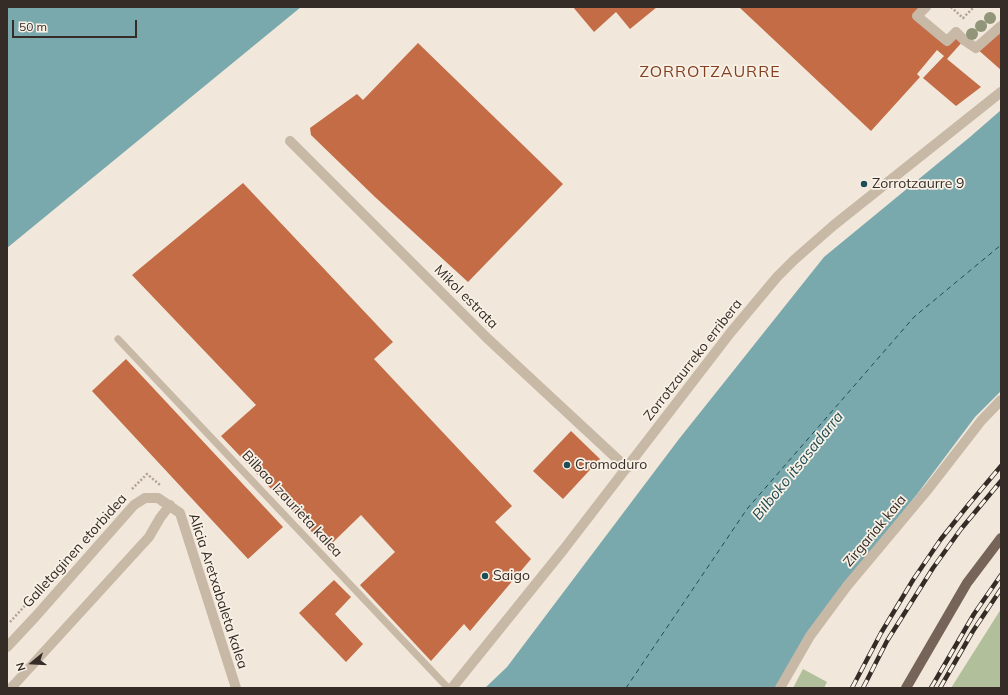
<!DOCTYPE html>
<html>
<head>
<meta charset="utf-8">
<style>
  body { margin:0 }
  #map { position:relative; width:1008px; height:695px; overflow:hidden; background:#f1e7da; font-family:Mulish,sans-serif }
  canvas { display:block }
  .frame { position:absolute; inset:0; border:8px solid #352c27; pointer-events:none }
  .north { position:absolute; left:12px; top:643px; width:40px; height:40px; -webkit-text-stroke:3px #f9f1e6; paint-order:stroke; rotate:252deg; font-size:11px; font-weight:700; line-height:16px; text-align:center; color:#352c27 }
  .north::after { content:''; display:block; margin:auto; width:14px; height:18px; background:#352c27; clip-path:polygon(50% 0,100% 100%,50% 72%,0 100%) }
  .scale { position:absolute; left:12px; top:20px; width:125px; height:18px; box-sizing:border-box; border:2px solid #352c27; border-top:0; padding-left:5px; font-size:12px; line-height:14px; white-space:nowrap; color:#352c27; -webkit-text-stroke:3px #f9f1e6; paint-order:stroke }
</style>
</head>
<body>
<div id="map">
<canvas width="1008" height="695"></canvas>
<div class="frame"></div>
<div class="north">N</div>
<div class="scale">50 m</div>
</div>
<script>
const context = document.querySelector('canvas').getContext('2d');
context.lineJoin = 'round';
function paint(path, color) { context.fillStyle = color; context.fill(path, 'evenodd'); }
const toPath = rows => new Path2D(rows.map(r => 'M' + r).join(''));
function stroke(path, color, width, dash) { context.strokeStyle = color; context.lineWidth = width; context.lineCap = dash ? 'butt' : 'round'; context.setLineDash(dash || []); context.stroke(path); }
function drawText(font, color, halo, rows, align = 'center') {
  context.font = font + ' Mulish,sans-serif'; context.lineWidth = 3.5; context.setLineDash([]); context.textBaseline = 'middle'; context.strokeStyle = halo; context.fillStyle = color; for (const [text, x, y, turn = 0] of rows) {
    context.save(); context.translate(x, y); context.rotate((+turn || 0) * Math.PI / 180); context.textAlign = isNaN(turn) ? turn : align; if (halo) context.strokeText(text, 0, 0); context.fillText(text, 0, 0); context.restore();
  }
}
paint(toPath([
  [1001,609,1001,688,951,688],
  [803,669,827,682,824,688,793,688]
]), '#b1bf9a');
paint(toPath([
  [7,7,301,7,7,248],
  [1001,110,1001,391,975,417,918,493,827,605,780,688,485,688,507,667,679,439,824,257,970,137]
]), '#79a8ad');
stroke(toPath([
  [626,688,747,509,914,317,1001,245]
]), '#1d4e55', 1, [5, 4]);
paint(toPath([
  [573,7,657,7,630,29,616,12,594,32],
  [739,7,926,7,917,16,947,41,956,32,964,40,947,59,981,87,956,106,923,78,944,56,937,50,917,74,920,77,871,131],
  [1001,26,1001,70,976,48],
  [418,43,563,184,468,282,375,197,311,135,310,128,357,94,363,100],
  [243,183,393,342,374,359,512,506,495,522,531,559,470,631,464,624,431,661,360,585,395,552,361,515,327,548,221,436,256,405,132,275],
  [126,359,283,527,248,559,92,391],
  [571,431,600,459,563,499,533,471],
  [334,580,351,597,335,614,363,644,346,662,299,613]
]), '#c36c45');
stroke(toPath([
  [951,7,963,18,974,7],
  [132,489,147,474,160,485],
  [10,622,32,598]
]), '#b4a290', 2.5, [2, 2]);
stroke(toPath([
  [118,339,448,688]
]), '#c8b8a6', 7);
stroke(toPath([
  [926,7,917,16,947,41,956,32,964,40,976,48,1001,26],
  [290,141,487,338,627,468],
  [7,647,36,616,134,505,145,498,158,498,180,513,236,688],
  [11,688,149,537,160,518,170,505],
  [452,688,564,549,731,332,777,277,794,260,834,225,1001,92],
  [780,688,810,636,847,586,929,488,981,421,1001,400]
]), '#c8b8a6', 10);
stroke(toPath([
  [906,688,967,583,1001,538]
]), '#766458', 10);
const rail = toPath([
  [852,688,881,633,913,580,941,539,969,504,1001,466],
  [863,688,887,641,933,568,961,529,1001,481],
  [931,688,974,614,1001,575],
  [940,688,973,631,1001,589]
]);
stroke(rail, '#352c27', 4.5);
stroke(rail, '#f9f1e6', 3, [9]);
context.fillStyle = '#91957a';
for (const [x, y] of [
  [990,18],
  [981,26],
  [972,34]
]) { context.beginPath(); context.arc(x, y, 6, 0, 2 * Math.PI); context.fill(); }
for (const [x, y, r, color] of [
  [864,184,4,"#1d4e55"],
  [567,465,4,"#1d4e55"],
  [485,576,4,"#1d4e55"]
]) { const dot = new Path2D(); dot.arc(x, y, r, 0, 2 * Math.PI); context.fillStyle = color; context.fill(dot); stroke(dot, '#f9f1e6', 1.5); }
drawText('14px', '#352c27', '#f9f1e6', [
  ["Zorrotzaurre 9",872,184],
  ["Cromoduro",575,465],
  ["Saigo",493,576]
], 'left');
drawText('14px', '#352c27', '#f9f1e6', [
  ["Mikol estrata",466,297,45],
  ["Zorrotzaurreko erribera",693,360,-52],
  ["Bilbao Izaurieta kalea",292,504,47],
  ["Zirgariak kaia",875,531,-50],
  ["Galletaginen etorbidea",75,551,-48],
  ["Alicia Aretxabaleta kalea",218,591,72]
]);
drawText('italic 15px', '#1d4e55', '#f9f1e6', [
  ["Bilboko itsasadarra",798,466,-51]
]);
context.letterSpacing = '1px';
drawText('16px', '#823f22', '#f9f1e6', [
  ["ZORROTZAURRE",710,72]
]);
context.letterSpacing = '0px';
</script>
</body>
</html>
